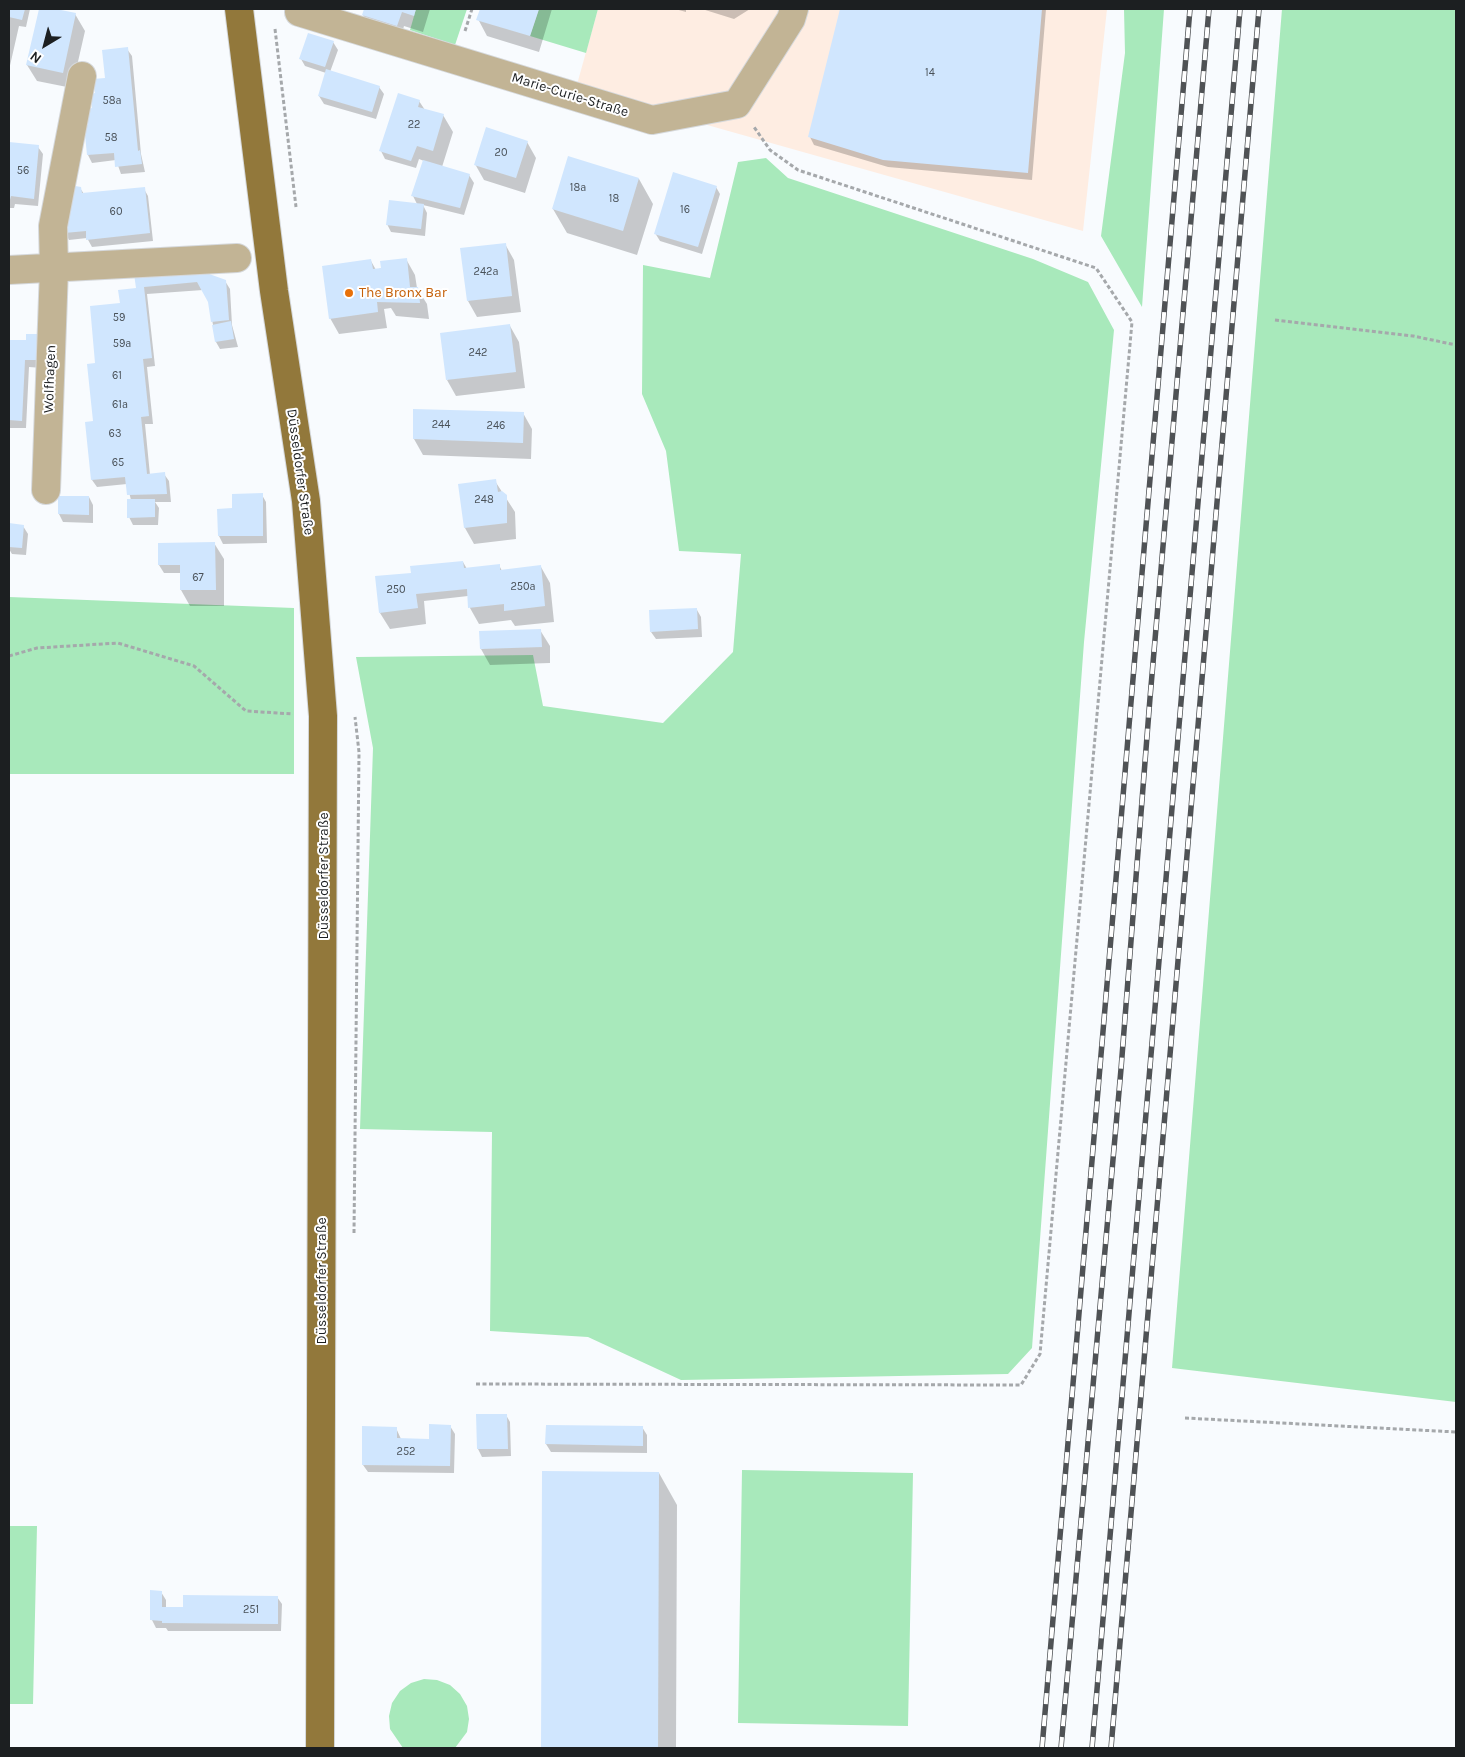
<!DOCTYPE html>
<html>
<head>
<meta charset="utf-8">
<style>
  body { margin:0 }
  #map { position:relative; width:1465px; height:1757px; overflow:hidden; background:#f8fbfe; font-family:Karla,sans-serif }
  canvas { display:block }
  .frame { position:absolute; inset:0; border:10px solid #1c1f21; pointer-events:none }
  .north { position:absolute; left:20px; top:20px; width:50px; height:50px; -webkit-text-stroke:4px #fff; paint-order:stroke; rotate:217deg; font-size:14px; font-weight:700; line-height:20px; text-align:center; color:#1c1f21 }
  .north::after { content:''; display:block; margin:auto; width:18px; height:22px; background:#1c1f21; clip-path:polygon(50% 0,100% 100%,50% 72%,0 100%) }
</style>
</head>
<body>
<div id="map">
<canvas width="1465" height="1757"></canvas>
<div class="frame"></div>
<div class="north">N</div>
</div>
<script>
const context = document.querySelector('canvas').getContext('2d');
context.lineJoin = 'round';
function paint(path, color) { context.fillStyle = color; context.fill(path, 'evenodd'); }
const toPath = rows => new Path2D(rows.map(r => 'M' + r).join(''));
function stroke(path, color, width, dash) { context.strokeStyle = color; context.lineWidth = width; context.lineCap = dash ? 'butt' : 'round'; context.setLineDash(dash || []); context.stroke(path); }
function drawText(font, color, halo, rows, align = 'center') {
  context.font = font + ' Karla,sans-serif'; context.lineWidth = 4; context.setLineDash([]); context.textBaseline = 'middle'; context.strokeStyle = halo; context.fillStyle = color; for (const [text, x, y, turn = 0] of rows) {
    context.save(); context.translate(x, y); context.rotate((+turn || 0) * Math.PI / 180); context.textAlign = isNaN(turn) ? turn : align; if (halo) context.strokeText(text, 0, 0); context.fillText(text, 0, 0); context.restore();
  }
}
paint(toPath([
  [598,9,1107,9,1083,231,576,88]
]), '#feede2');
paint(toPath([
  [416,9,467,9,455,45,410,30],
  [539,9,598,9,586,53,530,36],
  [1124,9,1164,9,1142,307,1101,236,1125,53],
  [1282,9,1456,9,1456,1402,1172,1368],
  [766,158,788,178,1033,259,1088,282,1114,330,1084,642,1032,1348,1008,1374,681,1380,588,1337,490,1331,492,1132,360,1129,373,748,356,657,533,655,543,706,663,723,733,652,741,554,679,551,666,451,642,394,643,265,710,278,738,162],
  [9,597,294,608,294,774,9,774],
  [742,1470,913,1473,908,1726,738,1723],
  [9,1526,37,1526,33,1704,9,1704],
  [424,1679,437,1680,450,1685,460,1694,467,1706,469,1719,467,1732,455,1748,403,1748,390,1729,389,1716,392,1703,400,1691,411,1683]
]), '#a8e9bb');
paint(toPath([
  [9,9,30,9,26,27,19,26,9,70],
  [40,9,51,9,75,14,85,31,72,88,37,81,27,65],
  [365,9,430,9,423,32,404,26,402,33,368,23,363,15],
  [481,9,552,9,539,52,487,36,478,19],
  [675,9,686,9,686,12],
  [702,9,750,9,734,19],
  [842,9,1046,9,1032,180,888,167,814,145,810,137],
  [333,42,338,50,330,72,379,87,384,94,376,119,324,104,319,96,326,73,305,66,301,59],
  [127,49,132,56,141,154,145,172,121,174,116,160,92,163,88,155,93,109,107,79],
  [419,101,425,110,443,115,453,132,442,167,469,175,474,183,464,215,423,205,427,213,425,236,391,232,387,224,417,204,413,196,424,161,419,159,416,168,385,159,381,151],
  [527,142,536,158,525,193,484,180,475,164],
  [9,143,38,147,43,154,38,206,15,204,14,208,9,208],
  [569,158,639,179,653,204,637,255,567,233,553,209],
  [716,187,720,194,702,254,660,241,655,233],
  [80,188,84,194,144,189,148,196,153,241,92,247,87,238,69,240,65,232],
  [505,244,514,260,521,312,477,317,468,301],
  [406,259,415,275,417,288,427,304,429,319,396,316,391,308,384,309,387,328,339,334,330,318,371,261,376,270],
  [135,275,225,281,230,289,232,325,238,347,220,349,216,342,209,302,203,290,147,294,155,366,147,367,153,424,145,424,150,475,164,474,169,481,171,502,155,502,159,508,158,525,133,525,129,517,131,500,127,484,97,487,92,480,97,364,121,304,137,289],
  [510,326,519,342,525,388,456,396,447,380],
  [9,341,27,342,42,368,29,367,26,428,9,428],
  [415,410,523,413,532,429,531,459,423,455,414,439],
  [495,481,515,512,516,539,474,544,465,528,460,485],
  [262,495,266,502,267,543,223,544,219,536,233,509],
  [59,497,89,497,93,505,93,523,63,522,59,514],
  [10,525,23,526,28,534,26,555,12,554,9,549],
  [214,543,224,559,224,606,190,606,181,590,181,573,164,573,159,565,159,544],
  [463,562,467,569,499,565,502,571,541,567,550,583,554,622,515,626,511,620,479,624,470,608,468,596,424,601,426,624,390,629,380,613,412,573],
  [697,610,701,617,702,637,656,639,651,632],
  [540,630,550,646,550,663,490,665,481,649],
  [506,1415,510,1422,511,1456,482,1457,478,1449,477,1416],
  [450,1426,455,1434,454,1473,368,1472,363,1465,396,1428,401,1439,430,1440],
  [642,1427,647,1435,647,1453,551,1452,546,1444],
  [544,1472,659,1473,677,1505,676,1748,542,1748],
  [161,1592,166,1600,166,1608,184,1608,277,1597,282,1604,281,1631,168,1631,166,1628,156,1628,152,1620]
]), '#0003');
paint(toPath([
  [9,9,25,9,22,20,9,17],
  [39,9,56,9,76,13,63,73,26,65],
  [364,9,416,9,414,16,402,12,397,26,362,15],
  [480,9,539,9,530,36,476,20],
  [840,9,1042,9,1028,173,883,160,808,137],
  [308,33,334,41,325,67,299,59],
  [128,47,138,151,140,150,142,164,115,167,114,153,87,155,84,125,88,125,87,109,92,108,91,94,95,93,93,79,105,78,102,50],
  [326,69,380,86,372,112,318,96],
  [398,93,420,100,418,107,444,114,433,151,417,146,411,161,379,151],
  [486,127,528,141,516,178,474,165],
  [9,142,39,145,34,199,11,196,9,203],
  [568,156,639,178,623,231,552,209],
  [423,160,470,174,460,208,411,196],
  [673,172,717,186,698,247,654,234],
  [70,185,81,187,82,193,145,187,150,233,86,240,86,231,64,233],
  [389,200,424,204,421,229,386,225],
  [506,243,512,296,467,301,460,248],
  [407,258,410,287,418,287,420,303,377,302,378,312,329,319,322,266,371,259,373,269,381,268,380,261],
  [198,270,226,280,229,320,211,322,208,302,197,282,144,287,152,358,143,359,149,416,141,417,147,474,165,472,167,494,127,495,125,477,91,480,85,422,93,421,87,364,95,363,90,306,120,303,118,290,136,288,134,274],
  [231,321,234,339,215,342,212,325],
  [510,324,516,372,446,380,440,333],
  [26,334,39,334,39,360,25,360,22,421,9,420,9,340,26,340],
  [413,409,524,412,523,443,413,439],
  [496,479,498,492,502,491,507,495,507,523,464,528,458,484],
  [263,493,263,536,218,536,217,509,232,508,232,494],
  [58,496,89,496,89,515,58,514],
  [127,499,155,499,155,517,127,518],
  [9,523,24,525,22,548,9,547],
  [215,542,216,590,180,590,180,565,158,565,158,543],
  [463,561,464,568,500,564,500,570,541,565,545,606,504,611,504,604,468,608,467,589,416,594,418,608,379,613,375,576,411,573,410,566],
  [697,608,698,629,650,632,649,610],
  [541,629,542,647,480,649,479,631],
  [476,1414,507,1414,508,1449,477,1449],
  [429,1424,451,1425,450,1466,362,1465,362,1426,397,1427,397,1438,429,1439],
  [546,1425,643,1426,643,1446,545,1444],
  [542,1471,659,1472,658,1748,541,1748],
  [150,1590,162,1591,162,1607,183,1607,183,1595,278,1596,278,1624,162,1623,162,1621,150,1620]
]), '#d0e6fe');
const street = toPath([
  [299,12,652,120,737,104,791,19,794,9],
  [9,270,237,258],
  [46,490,54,269,53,226,82,76]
]);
const primary = toPath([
  [239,9,274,291,306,501,323,716,320,1748]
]);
stroke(street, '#d5d8db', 30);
stroke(primary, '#d5d8db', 30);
stroke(toPath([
  [275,29,296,207],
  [465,31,472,9],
  [1275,320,1413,336,1456,345],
  [9,656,37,648,118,643,194,666,246,711,293,714],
  [354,1233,359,752,355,717],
  [476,1384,1021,1385,1040,1354,1132,322,1096,268,798,170,770,150,754,127],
  [1185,1418,1456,1432]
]), '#a5a8ab', 3, [4, 2.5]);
stroke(street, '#c2b495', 28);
stroke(primary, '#92783b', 28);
const rail = toPath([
  [1042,1748,1190,9],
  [1061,1748,1121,1069,1150,698,1209,9],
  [1092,1748,1240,9],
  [1111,1748,1259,9]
]);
stroke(rail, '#4f5255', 5.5);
stroke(rail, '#fff', 4, [11]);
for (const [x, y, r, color] of [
  [349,293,5,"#e8710a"]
]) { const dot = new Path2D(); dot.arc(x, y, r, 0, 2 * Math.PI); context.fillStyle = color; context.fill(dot); stroke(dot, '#fff', 2); }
drawText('11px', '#495158', null, [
  ["14",930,73],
  ["58a",112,101],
  ["22",414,125],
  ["58",111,138],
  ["20",501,153],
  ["56",23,171],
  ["18a",578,188],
  ["18",614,199],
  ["16",685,210],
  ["60",116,212],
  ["242a",486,272],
  ["59",119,318],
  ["59a",122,344],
  ["242",478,353],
  ["61",117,376],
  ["61a",120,405],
  ["244",441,425],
  ["246",496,426],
  ["63",115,434],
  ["65",118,463],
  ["248",484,500],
  ["67",198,578],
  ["250a",523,587],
  ["250",396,590],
  ["252",406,1452],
  ["251",251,1610]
]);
drawText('14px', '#1c1f21', '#fff', [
  ["Marie-Curie-Straße",570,95,17],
  ["Wolfhagen",50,379,-88],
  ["Düsseldorfer Straße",300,472,82],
  ["Düsseldorfer Straße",324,876,-90],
  ["Düsseldorfer Straße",322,1281,-90]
]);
drawText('14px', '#c56008', '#fff', [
  ["The Bronx Bar",359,293]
], 'left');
</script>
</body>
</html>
